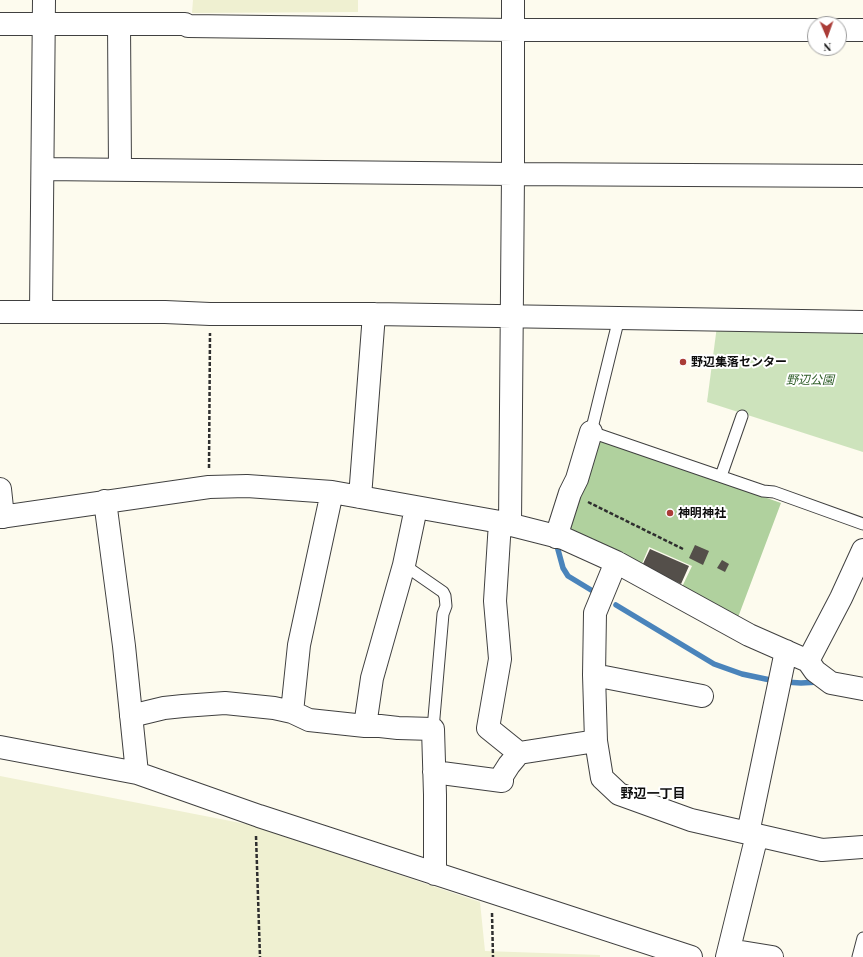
<!DOCTYPE html>
<html>
<head>
<meta charset="utf-8">
<style>
  body { margin:0 }
  #map { position:relative; width:863px; height:957px; overflow:hidden; background:#fdfbee; font-family:"Playfair Display",serif }
  canvas { display:block }
  .north { position:absolute; left:807px; top:16px; width:40px; height:40px; box-sizing:border-box; background:#fff; border:1px solid #9e9e9e; border-radius:50%; rotate:178deg; font-size:11px; font-weight:700; line-height:16px; text-align:center; color:#0d0d0d }
  .north::after { content:''; display:block; margin:auto; width:14px; height:18px; background:#aa3c37; clip-path:polygon(50% 0,100% 100%,50% 72%,0 100%) }
</style>
</head>
<body>
<div id="map">
<canvas width="863" height="957"></canvas>
<div class="north">N</div>
</div>
<script>
const context = document.querySelector('canvas').getContext('2d');
context.lineJoin = 'round';
function paint(path, color) { context.fillStyle = color; context.fill(path, 'evenodd'); }
const toPath = rows => new Path2D(rows.map(r => 'M' + r).join(''));
function stroke(path, color, width, dash) { context.strokeStyle = color; context.lineWidth = width; context.lineCap = dash ? 'butt' : 'round'; context.setLineDash(dash || []); context.stroke(path); }
function drawText(font, color, halo, rows, align = 'center') {
  context.font = font + ' "Playfair Display","Noto Sans JP",serif'; context.lineWidth = 4; context.setLineDash([]); context.textBaseline = 'middle'; context.strokeStyle = halo; context.fillStyle = color; for (const [text, x, y, turn = 0] of rows) {
    context.save(); context.translate(x, y); context.rotate((+turn || 0) * Math.PI / 180); context.textAlign = isNaN(turn) ? turn : align; if (halo) context.strokeText(text, 0, 0); context.fillText(text, 0, 0); context.restore();
  }
}
paint(toPath([
  [193,0,358,0,358,12,192,13],
  [0,776,251,825,480,902,485,951,600,955,600,957,0,957]
]), '#eff0d1');
paint(toPath([
  [717,326,863,327,863,452,707,402]
]), '#cde3bc');
paint(toPath([
  [600,439,781,503,737,620,682,587,692,566,649,547,641,566,569,534,575,506]
]), '#b0d19e');
stroke(toPath([
  [552,545,557,546,563,568,568,576,596,593],
  [616,605,714,664,742,674,775,681],
  [785,682,801,683,819,682]
]), '#4a84bb', 5.5);
paint(toPath([
  [695,545,709,551,703,565,689,558],
  [650,549,689,566,681,584,642,566],
  [722,560,729,564,725,572,717,568]
]), '#544f4a');
const lane = toPath([
  [619,318,591,432,763,491,774,492,863,524],
  [721,476,742,416],
  [404,565,443,592,445,596,446,606,443,614,433,729],
  [858,957,863,938]
]);
const street = toPath([
  [0,24,185,24,188,26,513,30,815,30],
  [119,24,120,170],
  [839,30,863,30],
  [43,169,513,174,863,176],
  [0,312,165,312,210,314,374,314,863,322],
  [41,312,44,0],
  [0,489,3,517],
  [360,497,374,314],
  [105,501,124,646,137,773],
  [0,517,209,487,247,486,332,492,500,522,563,538,616,562,749,635,808,661,815,671,831,683,863,689],
  [500,522,495,601,500,659,488,728,519,753],
  [510,524,513,174,513,0],
  [556,537,570,493,577,479,591,432],
  [616,562,595,613,594,675,596,741,602,778,619,794,691,820,822,850,863,847],
  [808,661,841,598,863,550],
  [594,675,702,696],
  [292,712,299,645,332,492],
  [131,716,164,708,183,706,225,703,274,708,292,712,309,720,365,726,380,726,398,728,433,729,435,795,435,874],
  [365,726,372,678,404,565,416,508],
  [0,747,137,773,259,816,691,957],
  [434,772,502,781,502,776,509,765,519,753,596,741],
  [748,833,786,651],
  [729,950,772,957],
  [727,957,757,835]
]);
stroke(lane, '#404040', 13);
stroke(street, '#404040', 24);
stroke(toPath([
  [209,468,210,333],
  [588,502,683,549],
  [256,836,260,957],
  [492,913,493,957]
]), '#2f2f2f', 2.5, [4, 2]);
stroke(lane, '#fff', 11);
stroke(street, '#fff', 22);
for (const [x, y, r, color] of [
  [683,362,4,"#aa3c37"],
  [670,513,4,"#aa3c37"]
]) { const dot = new Path2D(); dot.arc(x, y, r, 0, 2 * Math.PI); context.fillStyle = color; context.fill(dot); stroke(dot, '#fff', 1.5); }
drawText('bold 12px', '#0d0d0d', '#fff', [
  ["野辺集落センター",691,362],
  ["神明神社",678,513]
], 'left');
drawText('italic 12px', '#2c5b26', '#fff', [
  ["野辺公園",810,380]
]);
drawText('bold 13px', '#0d0d0d', '#fff', [
  ["野辺一丁目",653,794]
]);
</script>
</body>
</html>
